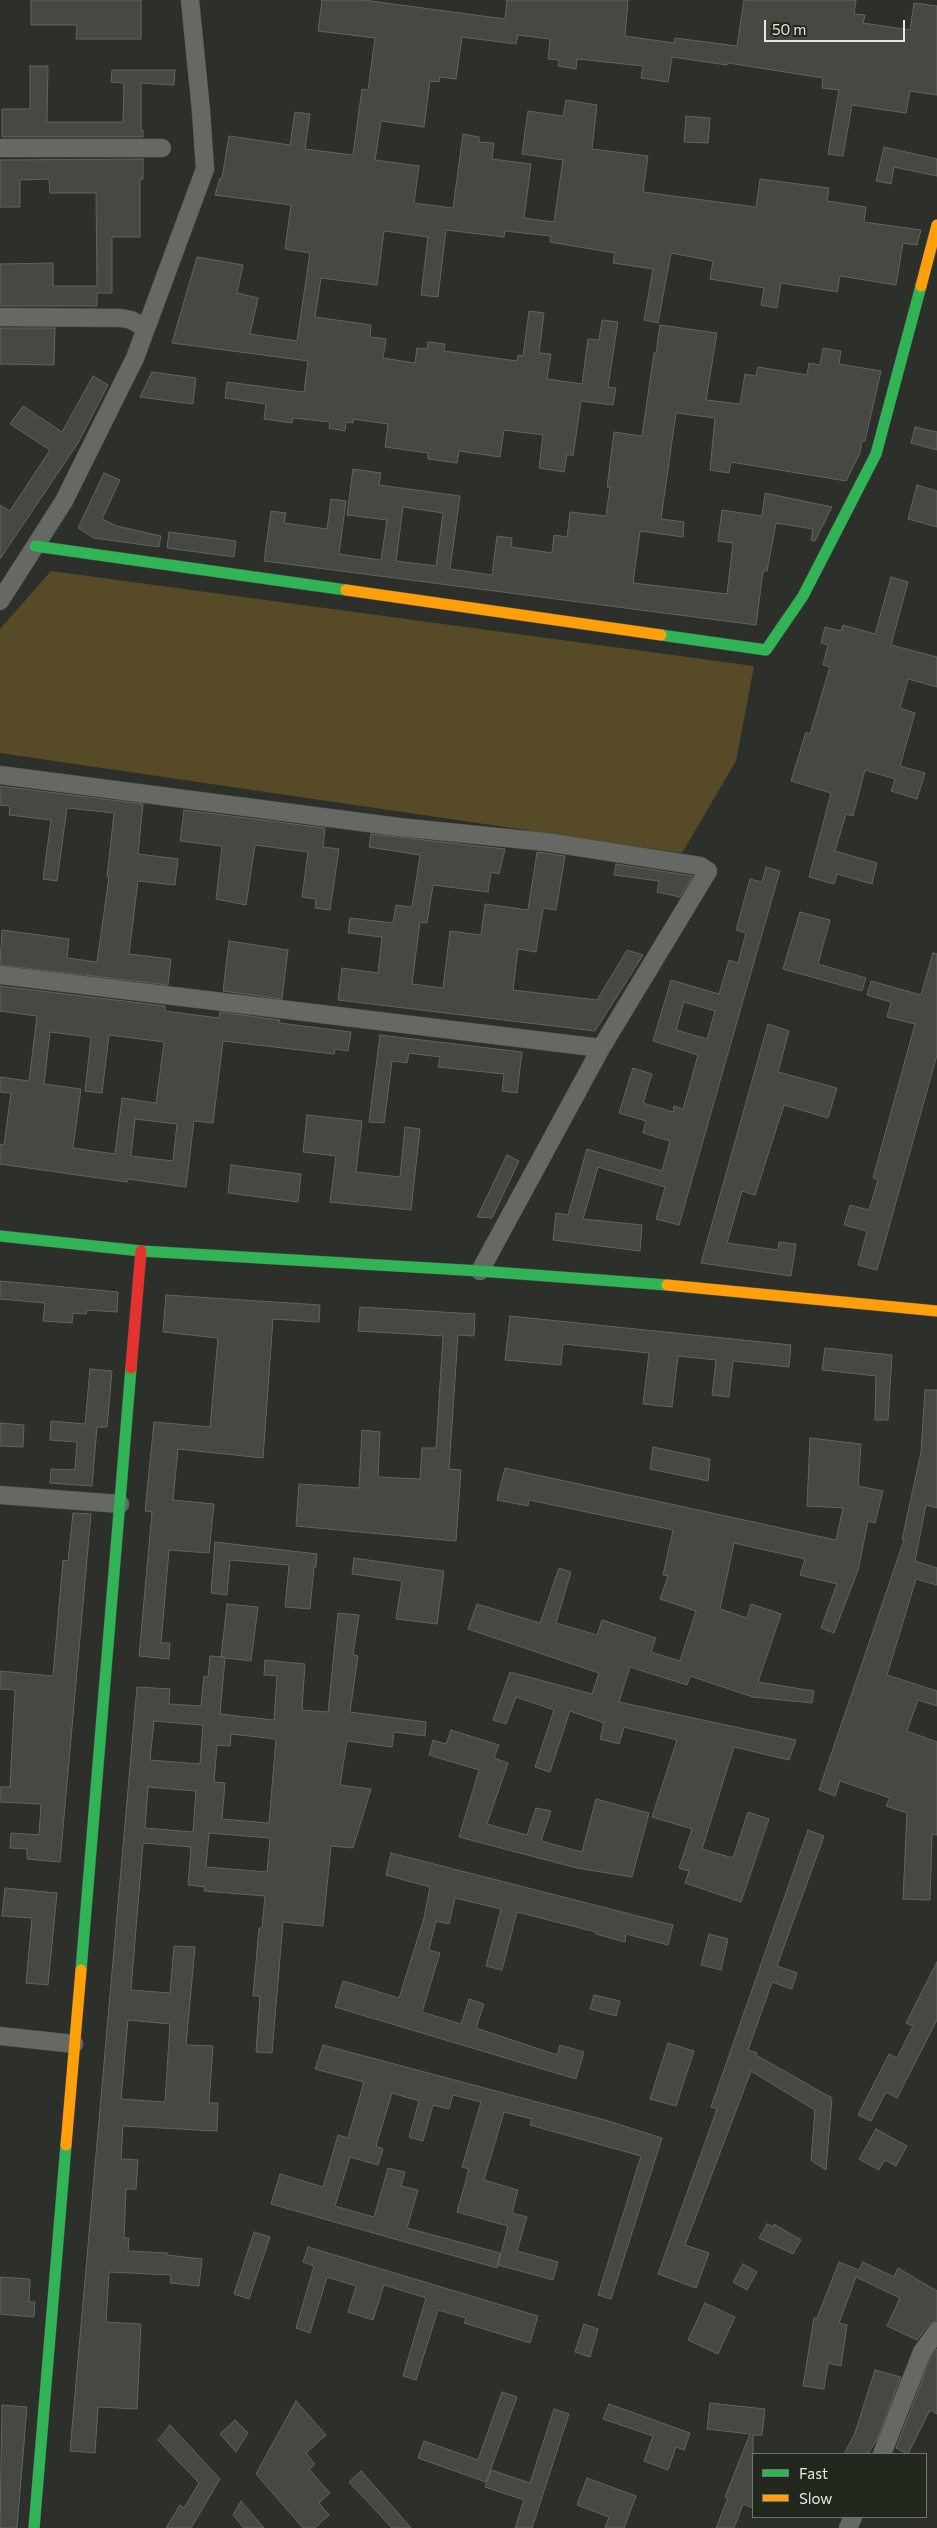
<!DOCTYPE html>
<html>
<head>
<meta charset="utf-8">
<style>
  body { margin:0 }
  #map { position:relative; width:937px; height:2528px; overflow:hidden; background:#2c2f2a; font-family:Commissioner,sans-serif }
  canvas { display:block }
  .legend { position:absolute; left:752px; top:2453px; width:175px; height:65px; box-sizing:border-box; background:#22281d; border:1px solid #70756b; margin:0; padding:6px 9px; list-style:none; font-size:15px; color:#e4e8e1 }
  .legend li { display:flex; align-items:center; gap:10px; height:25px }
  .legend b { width:25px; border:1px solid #70756b }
  .scale { position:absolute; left:764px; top:20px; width:141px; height:22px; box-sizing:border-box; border:2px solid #e4e8e1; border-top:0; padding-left:6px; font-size:15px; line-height:18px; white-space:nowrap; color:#e4e8e1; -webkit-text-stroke:4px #22281d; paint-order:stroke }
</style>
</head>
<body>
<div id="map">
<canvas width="937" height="2528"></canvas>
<ul class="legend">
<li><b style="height:6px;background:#30b455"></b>Fast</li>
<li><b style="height:6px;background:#ff9f0a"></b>Slow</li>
</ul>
<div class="scale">50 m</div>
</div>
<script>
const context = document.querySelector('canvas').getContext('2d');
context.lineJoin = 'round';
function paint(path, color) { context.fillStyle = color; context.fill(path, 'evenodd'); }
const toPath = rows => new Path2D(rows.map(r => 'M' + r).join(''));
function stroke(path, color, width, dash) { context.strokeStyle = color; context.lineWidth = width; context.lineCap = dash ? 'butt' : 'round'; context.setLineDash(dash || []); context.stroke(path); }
paint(toPath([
  [51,571,754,666,736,761,682,853,0,753,0,629]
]), '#564a27');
const building = toPath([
  [31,0,141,0,141,39,76,39,77,25,31,25,31,0],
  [322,0,363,0,505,19,507,0,628,0,625,36,674,43,675,38,737,46,744,0,856,0,854,14,865,15,863,23,910,30,914,3,937,6,937,95,910,91,906,113,852,105,843,156,828,154,839,90,822,88,823,78,728,63,727,65,672,57,668,82,641,78,643,66,577,59,576,69,558,66,559,60,548,59,550,39,518,35,516,44,462,37,456,79,440,77,439,82,430,81,424,127,381,121,375,160,419,166,414,203,453,208,463,134,479,137,479,142,494,143,492,159,531,164,524,218,554,222,563,160,522,154,528,111,563,116,566,100,597,105,592,149,648,156,643,192,756,207,760,179,829,188,827,201,866,207,864,222,921,230,917,245,903,243,896,285,840,276,837,292,781,283,777,308,761,305,764,288,710,279,713,261,671,253,658,323,644,320,653,269,613,263,615,253,550,242,551,236,505,231,504,237,446,230,438,297,421,295,428,237,384,231,377,285,321,278,315,317,371,325,370,337,386,339,383,358,415,363,417,348,427,349,428,342,445,344,444,351,517,361,518,355,523,356,529,311,544,313,539,353,551,354,547,379,582,384,588,339,599,340,602,320,618,322,608,387,616,388,613,405,581,401,573,456,567,454,564,472,539,468,543,435,504,430,500,457,459,451,457,463,428,459,428,453,385,447,388,424,353,419,353,423,346,422,345,431,329,428,330,422,293,418,292,423,264,419,266,404,225,398,227,382,304,392,308,361,172,343,197,257,243,265,237,293,258,298,250,334,297,341,310,253,285,249,291,205,215,195,220,178,222,178,229,136,290,145,295,112,310,114,305,149,353,155,362,89,368,90,375,38,318,31,322,0],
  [30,66,48,66,47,122,123,122,124,83,111,82,112,70,175,70,174,85,141,83,141,130,143,130,143,137,2,137,2,109,30,109,30,66],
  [686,116,710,118,708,143,684,142,686,116],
  [884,147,937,159,937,176,894,167,891,184,876,181,884,147],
  [143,159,143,179,140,179,140,237,112,237,112,293,97,293,97,306,0,306,0,264,53,263,53,286,97,286,96,193,50,193,49,179,20,180,20,207,0,207,0,160,143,159],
  [660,325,717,333,706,400,740,404,745,374,756,376,758,367,807,375,809,363,820,365,823,348,841,351,839,364,881,371,865,441,862,441,860,453,846,481,731,462,729,473,710,470,715,418,676,413,661,519,684,522,683,537,640,531,633,583,727,594,733,543,718,541,722,510,762,516,765,493,832,507,815,541,811,540,813,529,776,523,767,571,763,571,756,625,264,561,271,511,286,513,284,523,327,529,331,499,346,501,339,554,381,560,387,520,347,515,353,469,381,473,379,485,460,496,450,569,492,575,497,536,512,538,511,547,552,553,554,535,567,537,570,512,606,516,610,487,607,487,614,432,642,436,654,353,656,353,660,325],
  [403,507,443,513,436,566,396,561,403,507],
  [0,328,55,328,54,365,0,364,0,328],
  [152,372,196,378,193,404,140,397,152,372],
  [93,376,108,385,78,443,0,559,0,505,10,511,50,450,10,424,23,406,62,432,93,376],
  [915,427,937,432,937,450,911,443,915,427],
  [104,473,120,480,102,519,117,526,161,536,159,547,94,538,78,528,104,473],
  [917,485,937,491,937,527,908,519,917,485],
  [169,532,236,541,234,557,167,548,169,532],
  [891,577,908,582,891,645,937,657,937,687,908,679,900,708,915,713,900,766,925,773,917,799,891,791,895,779,865,770,853,816,846,814,835,851,877,863,872,884,837,874,834,884,809,877,831,793,791,781,806,732,810,734,830,667,823,665,828,645,821,643,825,627,841,631,843,625,875,634,891,577],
  [0,786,143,804,138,854,178,859,175,885,138,881,129,954,171,959,168,985,0,965,2,930,69,939,67,958,97,962,109,877,107,877,114,813,67,808,57,881,43,879,51,820,9,815,10,806,0,805,0,786],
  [184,810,325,828,323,847,339,849,330,910,315,908,316,899,302,897,308,852,255,845,246,905,216,899,222,846,180,841,184,810],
  [371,834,505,849,499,874,491,872,488,892,433,885,427,923,420,922,412,984,443,988,450,931,481,935,485,904,528,910,537,852,565,856,556,910,543,908,536,952,518,949,513,990,597,1000,627,950,643,955,595,1031,338,1000,342,968,378,973,382,937,348,933,350,918,393,923,396,905,412,907,420,855,369,847,371,834],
  [616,864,693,876,680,897,657,892,659,881,614,875,616,864],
  [766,867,780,871,679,1225,656,1219,665,1187,598,1167,583,1219,642,1225,640,1251,553,1240,556,1213,568,1215,587,1149,662,1171,670,1141,643,1133,646,1121,619,1113,633,1068,652,1074,643,1103,673,1112,674,1106,683,1109,698,1055,653,1041,671,980,719,994,729,960,738,963,746,933,736,930,750,879,762,882,766,867],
  [684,1002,715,1011,707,1039,676,1030,684,1002],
  [800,912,830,920,818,964,866,978,862,991,783,969,800,912],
  [229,941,288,950,282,999,223,991,229,941],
  [933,953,937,954,937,1055,877,1270,858,1265,867,1231,844,1225,850,1205,869,1210,878,1180,873,1178,915,1024,887,1017,891,1002,867,995,871,981,921,995,933,953],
  [0,986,165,1006,165,1011,219,1018,220,1012,280,1020,279,1023,351,1032,348,1051,335,1049,334,1054,223,1041,213,1123,194,1121,186,1187,128,1179,127,1182,0,1164,0,1144,4,1145,11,1093,0,1092,0,1077,29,1081,37,1016,0,1011,0,986],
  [50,1032,91,1037,85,1091,102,1093,109,1035,164,1042,156,1103,122,1098,115,1154,73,1148,81,1089,44,1084,50,1032],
  [135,1119,177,1124,173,1161,131,1156,135,1119],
  [768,1024,789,1031,778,1072,837,1088,828,1118,784,1105,755,1195,742,1191,727,1243,778,1250,779,1242,796,1244,791,1276,701,1263,768,1024],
  [380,1035,522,1052,517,1093,502,1091,504,1074,438,1067,440,1057,409,1053,407,1063,392,1061,384,1123,369,1122,380,1035],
  [307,1115,362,1121,356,1172,400,1177,405,1127,420,1129,411,1210,330,1202,336,1156,303,1152,307,1115],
  [507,1155,519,1161,492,1218,477,1217,507,1155],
  [231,1165,301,1174,298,1202,228,1193,231,1165],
  [0,1281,118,1292,117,1312,87,1310,86,1314,73,1313,72,1323,43,1321,45,1303,0,1299,0,1281],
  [166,1295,320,1305,319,1322,273,1319,263,1458,178,1449,173,1500,214,1504,209,1553,169,1550,161,1643,170,1643,169,1659,139,1656,152,1512,145,1511,154,1422,210,1427,218,1338,163,1332,166,1295],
  [360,1307,475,1314,474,1336,458,1335,449,1469,461,1470,456,1541,296,1526,299,1484,359,1488,362,1430,380,1432,378,1477,420,1479,422,1448,436,1448,443,1336,358,1331,360,1307],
  [510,1316,791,1345,789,1367,733,1361,729,1397,712,1395,716,1360,678,1356,672,1407,643,1404,649,1353,563,1344,561,1365,505,1360,510,1316],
  [825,1348,892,1355,888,1420,875,1420,876,1376,822,1370,825,1348],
  [90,1369,112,1371,107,1427,97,1427,92,1486,50,1483,51,1469,75,1470,77,1442,50,1440,51,1421,85,1424,90,1369],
  [925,1390,937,1390,937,1508,926,1505,915,1561,937,1568,937,1585,916,1579,887,1675,937,1691,937,1706,918,1700,907,1731,937,1742,937,1835,932,1834,930,1900,903,1899,907,1813,886,1806,890,1798,840,1781,835,1796,819,1790,904,1540,902,1540,921,1452,925,1390],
  [0,1423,24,1425,23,1447,0,1446,0,1423],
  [810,1438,861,1444,858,1486,883,1491,875,1523,868,1521,858,1570,834,1633,821,1628,837,1584,800,1575,805,1559,734,1543,720,1609,747,1618,751,1604,781,1614,758,1682,814,1691,812,1703,753,1697,690,1676,687,1685,630,1667,619,1702,796,1740,789,1760,734,1747,702,1849,733,1858,748,1812,769,1819,741,1902,685,1883,689,1871,679,1868,692,1829,652,1817,677,1740,624,1727,619,1744,600,1739,604,1723,570,1711,550,1772,535,1767,554,1710,516,1697,506,1724,493,1720,510,1672,592,1694,599,1673,468,1629,477,1604,540,1623,559,1568,571,1572,556,1623,597,1635,602,1620,656,1638,651,1652,680,1661,696,1611,660,1599,668,1576,663,1575,673,1530,529,1500,528,1506,497,1500,505,1468,836,1540,843,1508,807,1506,810,1438],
  [653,1447,710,1459,708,1481,650,1469,653,1447],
  [73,1513,91,1514,60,1862,27,1859,27,1849,10,1848,11,1833,39,1835,41,1804,0,1802,0,1787,10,1787,15,1690,0,1689,0,1671,53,1676,63,1560,68,1561,73,1513],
  [215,1542,317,1554,316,1567,314,1567,310,1609,285,1607,289,1565,230,1560,227,1595,211,1593,215,1542],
  [354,1558,444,1571,437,1624,396,1619,402,1581,352,1574,354,1558],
  [227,1604,258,1607,251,1661,225,1658,220,1714,274,1720,277,1676,264,1675,265,1660,305,1664,302,1710,328,1712,338,1613,359,1615,353,1655,358,1656,350,1712,426,1722,425,1736,394,1732,392,1747,347,1741,340,1785,371,1789,353,1848,331,1846,323,1926,283,1922,272,2053,256,2052,260,1996,253,1996,259,1928,262,1928,265,1896,204,1891,205,1887,188,1885,191,1847,143,1843,131,1990,170,1993,174,1946,195,1947,186,2045,213,2046,209,2103,218,2103,217,2131,123,2126,121,2159,138,2160,136,2189,126,2189,124,2238,129,2238,128,2251,167,2253,167,2255,202,2259,199,2286,170,2283,171,2275,109,2272,106,2322,141,2324,137,2409,98,2407,95,2453,70,2451,137,1687,170,1689,169,1704,201,1706,204,1676,208,1677,210,1656,224,1657,221,1657,227,1604],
  [154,1721,203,1725,200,1764,150,1760,154,1721],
  [231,1734,276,1739,269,1823,222,1819,225,1783,214,1782,217,1745,230,1746,231,1734],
  [148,1787,196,1791,193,1832,145,1828,148,1787],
  [209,1833,270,1838,267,1872,206,1867,209,1833],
  [128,2020,170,2024,165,2102,121,2099,128,2020],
  [451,1730,499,1745,494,1758,508,1763,487,1824,527,1835,536,1808,551,1811,541,1841,582,1852,596,1799,649,1813,632,1877,577,1868,459,1837,479,1770,429,1755,433,1740,446,1744,451,1730],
  [808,1830,824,1836,777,1966,797,1973,792,1989,772,1982,748,2050,757,2053,756,2055,832,2098,826,2170,811,2160,815,2110,751,2071,685,2245,709,2253,696,2288,658,2274,717,2109,711,2107,808,1830],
  [391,1853,673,1925,668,1945,626,1934,625,1942,596,1934,596,1932,517,1912,502,1970,486,1966,501,1909,455,1898,449,1924,436,1921,429,1950,440,1953,422,2012,461,2024,469,1999,484,2004,476,2028,557,2055,560,2045,584,2052,576,2079,335,2007,343,1981,399,1998,424,1918,430,1887,386,1875,391,1853],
  [5,1888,57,1893,48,1985,26,1983,32,1918,2,1916,5,1888],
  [709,1934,728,1939,721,1970,701,1965,709,1934],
  [937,1962,937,2020,897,2098,886,2092,871,2121,858,2115,889,2054,897,2058,913,2026,906,2023,937,1962],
  [594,1995,620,2001,616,2016,590,2009,594,1995],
  [668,2043,694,2051,676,2106,650,2099,668,2043],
  [323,2045,605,2120,662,2138,611,2299,598,2295,641,2156,530,2125,532,2119,504,2112,484,2180,518,2190,512,2213,527,2217,517,2251,558,2262,553,2280,498,2265,508,2226,457,2212,469,2169,462,2167,481,2102,453,2095,449,2109,433,2105,423,2141,409,2137,419,2101,392,2093,376,2146,383,2149,378,2165,350,2157,335,2206,374,2217,388,2168,405,2172,401,2186,418,2190,407,2228,500,2253,497,2268,271,2204,280,2174,323,2187,338,2135,348,2138,364,2082,315,2069,323,2045],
  [876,2129,907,2146,896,2166,885,2160,879,2170,859,2159,876,2129],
  [767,2224,773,2227,774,2224,801,2240,793,2254,759,2238,767,2224],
  [254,2232,270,2237,249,2299,234,2294,254,2232],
  [308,2247,538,2316,530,2343,464,2323,466,2318,438,2310,416,2380,403,2376,426,2298,384,2285,373,2320,348,2312,356,2286,327,2277,310,2333,296,2328,314,2266,303,2262,308,2247],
  [839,2262,859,2270,863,2262,894,2277,898,2268,937,2291,937,2321,929,2324,917,2340,887,2326,900,2298,856,2277,839,2323,847,2325,841,2366,828,2363,824,2389,803,2386,814,2318,817,2318,839,2262],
  [743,2264,757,2272,747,2290,733,2282,743,2264],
  [0,2277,30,2279,29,2302,35,2302,34,2317,0,2314,0,2277],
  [705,2303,735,2317,718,2354,688,2340,705,2303],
  [584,2324,598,2329,590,2357,575,2352,584,2324],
  [937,2349,937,2414,930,2410,908,2454,896,2448,931,2357,937,2349],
  [875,2370,901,2377,877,2439,868,2454,844,2454,855,2433,875,2370],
  [502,2392,517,2397,486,2482,418,2458,424,2441,478,2460,502,2392],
  [296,2401,326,2435,306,2453,315,2464,309,2469,330,2493,319,2503,329,2515,315,2528,303,2528,256,2474,296,2401],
  [710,2403,765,2409,762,2435,753,2435,753,2508,743,2504,734,2528,716,2528,728,2498,725,2497,750,2434,707,2429,710,2403],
  [609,2404,690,2433,684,2450,676,2447,668,2470,644,2461,653,2436,603,2419,609,2404],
  [2,2405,27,2407,17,2528,0,2528,2,2405],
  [554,2409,569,2414,532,2528,515,2528,524,2500,485,2487,491,2470,530,2483,554,2409],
  [235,2420,248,2433,236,2452,220,2434,235,2420],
  [170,2425,220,2479,191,2528,166,2528,180,2505,184,2508,199,2483,158,2440,170,2425],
  [361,2471,392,2506,411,2528,392,2528,349,2482,361,2471],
  [587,2478,636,2496,624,2528,605,2528,609,2517,577,2505,587,2478],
  [241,2501,264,2528,244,2528,233,2515,241,2501]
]);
paint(building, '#464842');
stroke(building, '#62645f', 1);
const street = toPath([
  [0,148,162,148],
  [0,317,121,318,131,320,146,328],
  [0,601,64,501,135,358,205,169,201,111,190,0],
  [0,775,399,827,546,842,700,866,708,871,601,1048,480,1271],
  [0,975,601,1048],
  [0,1495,120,1504],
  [0,2036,74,2044],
  [882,2454,922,2352,937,2331],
  [848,2528,853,2517]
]);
const fast = toPath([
  [35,546,346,590],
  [661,635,766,650,803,596,876,454,921,286],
  [0,1236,141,1251,480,1271,667,1285],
  [81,1970,131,1368],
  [34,2528,66,2145]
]);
const slow = toPath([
  [921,286,937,225],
  [346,590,661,635],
  [667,1285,937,1311],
  [66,2145,81,1970]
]);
const jam = toPath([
  [131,1368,141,1251]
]);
stroke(street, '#4a4d48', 19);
stroke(fast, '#4a4d48', 12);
stroke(slow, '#4a4d48', 12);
stroke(jam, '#4a4d48', 12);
stroke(street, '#666863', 18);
stroke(fast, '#30b455', 11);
stroke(slow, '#ff9f0a', 11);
stroke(jam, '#e5322d', 11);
</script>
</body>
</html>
